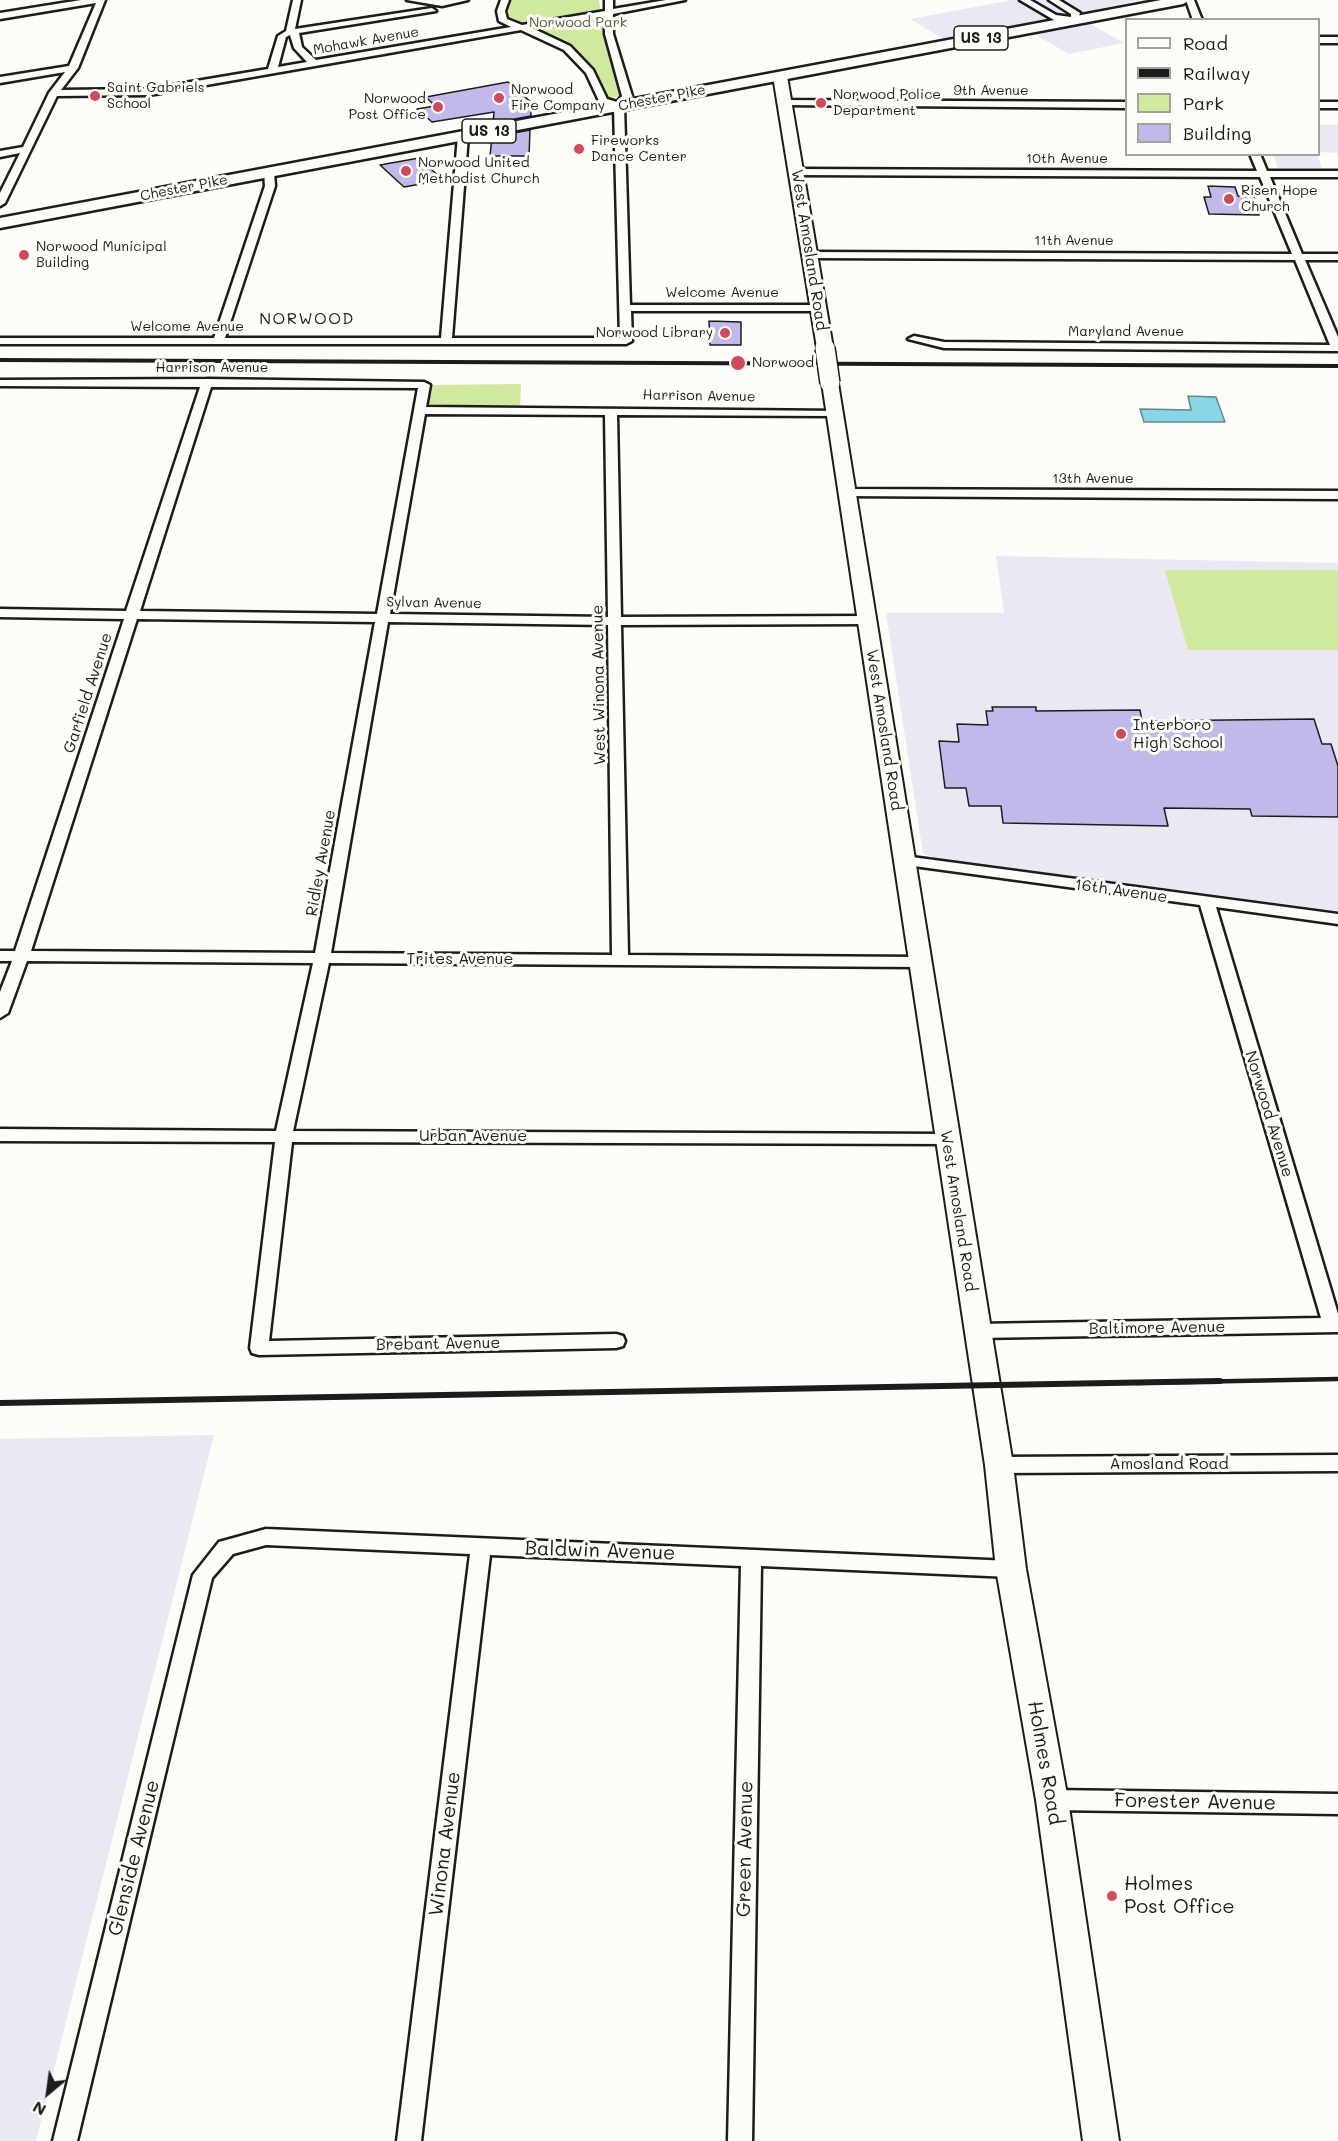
<!DOCTYPE html>
<html>
<head>
<meta charset="utf-8">
<style>
  body { margin:0 }
  #map { position:relative; width:1338px; height:2141px; overflow:hidden; background:#fdfcf7; font-family:Mali,sans-serif }
  canvas { display:block }
  .legend { position:absolute; left:1125px; top:18px; width:195px; height:138px; box-sizing:border-box; background:#fdfcf7; border:2px solid #a3a29f; margin:0; padding:8px 10px; list-style:none; font-size:18px; color:#1c1c1c }
  .legend li { display:flex; align-items:center; gap:12px; height:30px }
  .legend b { width:30px; border:2px solid #a3a29f }
  .north { position:absolute; left:18px; top:2063px; width:60px; height:60px; -webkit-text-stroke:4px #fdfcf7; paint-order:stroke; rotate:209deg; font-size:16px; font-weight:700; line-height:24px; text-align:center; color:#1c1c1c }
  .north::after { content:''; display:block; margin:auto; width:21px; height:27px; background:#1c1c1c; clip-path:polygon(50% 0,100% 100%,50% 72%,0 100%) }
</style>
</head>
<body>
<div id="map">
<canvas width="1338" height="2141"></canvas>
<ul class="legend">
<li><b style="height:8px;background:#fdfcf7"></b>Road</li>
<li><b style="height:8px;background:#1c1c1c"></b>Railway</li>
<li><b style="height:16px;background:#d0e99e"></b>Park</li>
<li><b style="height:16px;background:#c2b8ea"></b>Building</li>
</ul>
<div class="north">N</div>
</div>
<script>
const context = document.querySelector('canvas').getContext('2d');
context.lineJoin = 'round';
function paint(path, color) { context.fillStyle = color; context.fill(path, 'evenodd'); }
const toPath = rows => new Path2D(rows.map(r => 'M' + r).join(''));
function stroke(path, color, width, dash) { context.strokeStyle = color; context.lineWidth = width; context.lineCap = dash ? 'butt' : 'round'; context.setLineDash(dash || []); context.stroke(path); }
function drawText(font, color, halo, rows, align = 'center') {
  context.font = font + ' Mali,sans-serif'; context.lineWidth = 6; context.setLineDash([]); context.textBaseline = 'middle'; context.strokeStyle = halo; context.fillStyle = color; for (const [text, x, y, turn = 0] of rows) {
    context.save(); context.translate(x, y); context.rotate((+turn || 0) * Math.PI / 180); context.textAlign = isNaN(turn) ? turn : align; if (halo) context.strokeText(text, 0, 0); context.fillText(text, 0, 0); context.restore();
  }
}
paint(toPath([
  [1012,0,1141,0,1073,14,1124,43,1069,54,1020,26,945,40,910,19],
  [1318,125,1338,125,1338,153,1319,152],
  [1273,155,1317,155,1322,168,1278,168],
  [996,556,1338,563,1338,911,940,859,923,854,886,613,1004,613],
  [214,1435,36,2141,0,2141,0,1439]
]), '#ebe8f3');
paint(toPath([
  [511,0,599,0,604,34,622,96,607,98,595,72,571,47,549,34,509,21,506,10],
  [521,384,520,410,419,410,424,385],
  [1165,570,1338,570,1338,650,1188,650]
]), '#d0e99e');
const water = toPath([
  [1188,396,1216,397,1225,422,1144,422,1140,409,1191,410,1188,396]
]);
paint(water, '#88d5e6');
stroke(water, '#5d8b95', 1.5);
const building = toPath([
  [508,82,531,102,531,116,493,123,494,112,432,122,417,109,435,106,426,97,508,82],
  [530,130,529,156,490,156,492,137,530,130],
  [419,158,443,180,404,187,380,165,419,158],
  [1208,186,1235,187,1238,196,1254,197,1259,215,1209,214,1204,197,1211,197,1208,186],
  [709,321,741,322,741,345,710,345,709,321],
  [992,707,1036,707,1036,711,1140,710,1142,721,1314,719,1322,744,1331,744,1338,766,1338,817,1252,816,1250,809,1164,808,1168,826,1003,823,1001,806,969,806,966,788,945,788,939,741,959,742,957,724,988,725,986,711,993,711,992,707]
]);
paint(building, '#c2b8ea');
stroke(building, '#1c1c1c', 1.5);
const street = toPath([
  [81,0,105,0,78,68,61,90,149,89,268,69,278,36,286,31,293,0,301,0,295,29,432,8,436,11,299,33,302,47,316,60,511,27,499,21,497,11,501,0,509,0,505,11,507,19,522,25,605,11,605,0,613,0,613,9,666,0,685,0,613,14,613,34,632,96,624,106,630,305,818,305,823,308,818,311,631,311,632,341,626,344,0,344,0,338,214,338,265,186,264,172,269,169,274,172,275,186,225,338,441,338,458,136,463,133,468,136,452,338,620,338,614,108,600,103,586,73,564,50,521,30,149,95,57,96,5,203,0,206,0,193,20,153,0,157,0,151,23,147,49,93,65,72,0,83,0,77,69,66,96,3,0,19,0,13,81,0],
  [605,16,605,34,622,96,617,102,607,99,593,70,570,46,532,28,605,16],
  [290,35,294,48,307,62,278,67,286,37,290,35],
  [407,0,468,0,442,6,407,0],
  [1020,0,1030,0,1056,15,1071,17,1071,14,1049,0,1059,0,1080,13,1077,22,1054,20,1020,0],
  [1186,0,1194,0,1202,20,1193,20,1186,0],
  [1318,37,1338,37,1338,43,1318,43,1318,37],
  [784,100,1126,102,1126,108,781,105,779,103,784,100],
  [1318,102,1338,102,1338,108,1318,108,1318,102],
  [1250,154,1260,154,1267,171,1338,171,1338,177,1270,177,1302,254,1338,254,1338,260,1305,260,1338,337,1338,351,944,348,908,339,914,336,944,342,1330,345,1295,260,810,258,805,255,810,252,1292,254,1260,177,796,175,791,172,796,169,1257,171,1250,154],
  [207,379,424,382,430,385,426,407,839,411,841,413,835,416,617,415,621,617,867,616,874,620,867,624,621,625,628,955,919,957,927,962,919,967,329,963,293,1131,947,1134,953,1136,956,1140,953,1144,292,1142,269,1341,616,1334,623,1336,625,1341,623,1346,616,1348,259,1355,252,1353,250,1348,275,1142,0,1141,0,1129,276,1131,313,963,27,961,8,1013,0,1018,0,992,12,961,0,961,0,951,15,951,124,619,0,617,0,609,126,611,200,387,0,386,0,380,207,379],
  [211,387,418,388,377,614,140,611,211,387],
  [425,414,605,415,608,617,390,614,425,414],
  [137,619,375,622,315,953,31,951,137,619],
  [388,622,608,625,612,955,331,953,388,622],
  [847,489,1338,491,1338,499,843,496,843,490,847,489],
  [904,856,1338,914,1338,924,1216,907,1338,1314,1338,1332,977,1338,970,1336,968,1331,970,1326,977,1324,1321,1318,1200,905,899,864,897,861,904,856],
  [1338,1455,1338,1471,999,1473,992,1470,989,1465,992,1460,999,1457,1338,1455],
  [266,1529,1011,1561,1018,1563,1021,1569,1018,1575,1011,1577,761,1566,752,2141,728,2141,741,1566,490,1555,421,2141,397,2141,470,1554,266,1545,233,1554,212,1578,77,2141,53,2141,193,1575,219,1542,266,1529],
  [1052,1790,1338,1794,1338,1814,1052,1810,1044,1807,1041,1800,1044,1793,1052,1790]
]);
const secondary = toPath([
  [780,72,787,76,833,348,825,353,817,348,773,76,780,72],
  [830,378,838,383,1013,1465,1026,1569,1068,1800,1119,2141,1083,2141,1036,1800,996,1569,985,1465,822,383,830,378]
]);
const primary = toPath([
  [1161,0,1190,0,1183,4,0,228,0,218,1161,0]
]);
stroke(street, '#1c1c1c', 5);
stroke(secondary, '#1c1c1c', 4);
stroke(primary, '#1c1c1c', 5);
paint(street, '#fdfcf7');
paint(secondary, '#fdfcf7');
paint(primary, '#fdfcf7');
stroke(toPath([
  [0,360,1338,366]
]), '#1c1c1c', 4);
stroke(toPath([
  [1136,1383,1338,1379]
]), '#1c1c1c', 4.5);
stroke(toPath([
  [0,1403,1220,1381]
]), '#1c1c1c', 6);
const secondaryBridge = toPath([
  [825,348,830,383]
]);
stroke(secondaryBridge, '#1c1c1c', 22, []);
stroke(secondaryBridge, '#fdfcf7', 19);
for (const [x, y, r, color] of [
  [95,96,6,"#d1495b"],
  [499,98,6,"#d1495b"],
  [821,103,6,"#d1495b"],
  [438,107,6,"#d1495b"],
  [579,149,6,"#d1495b"],
  [406,171,6,"#d1495b"],
  [1229,199,6,"#d1495b"],
  [24,255,6,"#d1495b"],
  [725,333,6,"#d1495b"],
  [738,363,8,"#d1495b"],
  [1121,734,6,"#d1495b"],
  [1112,1896,6,"#d1495b"]
]) { const dot = new Path2D(); dot.arc(x, y, r, 0, 2 * Math.PI); context.fillStyle = color; context.fill(dot); stroke(dot, '#fdfcf7', 2); }
drawText('14px', '#525a43', '#fdfcf7', [
  ["Norwood Park",578,23]
]);
drawText('14px', '#1c1c1c', '#fdfcf7', [
  ["Mohawk Avenue",366,41,-10],
  ["9th Avenue",991,91],
  ["Chester Pike",662,98,-11],
  ["10th Avenue",1067,159],
  ["Chester Pike",184,188,-11],
  ["11th Avenue",1074,241],
  ["Welcome Avenue",722,293],
  ["Welcome Avenue",187,327],
  ["Maryland Avenue",1126,332],
  ["Harrison Avenue",212,368],
  ["Harrison Avenue",699,396,1],
  ["13th Avenue",1093,479],
  ["Sylvan Avenue",434,603,1]
]);
drawText('14px', '#1c1c1c', '#fdfcf7', [
  ["Saint Gabriels",107,88],
  ["School",107,104],
  ["Norwood",511,90],
  ["Fire Company",511,106],
  ["Norwood Police",833,95],
  ["Department",833,111],
  ["Norwood",426,99,"right"],
  ["Post Office",426,115,"right"],
  ["Fireworks",591,141],
  ["Dance Center",591,157],
  ["Norwood United",418,163],
  ["Methodist Church",418,179],
  ["Risen Hope",1241,191],
  ["Church",1241,207],
  ["Norwood Municipal",36,247],
  ["Building",36,263],
  ["Norwood Library",713,333,"right"],
  ["Norwood",752,363]
], 'left');
for (const [x, y, w] of [
  [981,38,54],
  [489,131,54]
]) { const box = new Path2D(); box.roundRect(x - w / 2, y - 12, w, 24, 4.5); context.fillStyle = '#fdfcf7'; context.fill(box); stroke(box, '#1c1c1c', 1.5); }
drawText('bold 15px', '#1c1c1c', null, [
  ["US 13",981,38],
  ["US 13",489,131]
]);
drawText('16px', '#1c1c1c', '#fdfcf7', [
  ["West Amosland Road",809,250,81],
  ["West Winona Avenue",599,685,-91],
  ["Garfield Avenue",88,693,-72],
  ["West Amosland Road",884,730,81],
  ["Ridley Avenue",321,863,-80],
  ["16th Avenue",1121,891,8],
  ["Trites Avenue",460,959],
  ["Norwood Avenue",1269,1114,73],
  ["Urban Avenue",473,1136],
  ["West Amosland Road",958,1211,81],
  ["Baltimore Avenue",1157,1328,-1],
  ["Brebant Avenue",438,1344,-1],
  ["Amosland Road",1169,1464]
]);
context.letterSpacing = '1.5px';
drawText('16px', '#1c1c1c', '#fdfcf7', [
  ["NORWOOD",307,319]
]);
context.letterSpacing = '0px';
drawText('16px', '#1c1c1c', '#fdfcf7', [
  ["Interboro",1133,725],
  ["High School",1133,743]
], 'left');
drawText('20px', '#1c1c1c', '#fdfcf7', [
  ["Baldwin Avenue",600,1551,2],
  ["Holmes Road",1045,1763,80],
  ["Forester Avenue",1195,1802,1],
  ["Winona Avenue",445,1844,-83],
  ["Green Avenue",745,1849,-89],
  ["Glenside Avenue",134,1858,-76]
]);
drawText('20px', '#1c1c1c', '#fdfcf7', [
  ["Holmes",1124,1884],
  ["Post Office",1124,1907]
], 'left');
</script>
</body>
</html>
